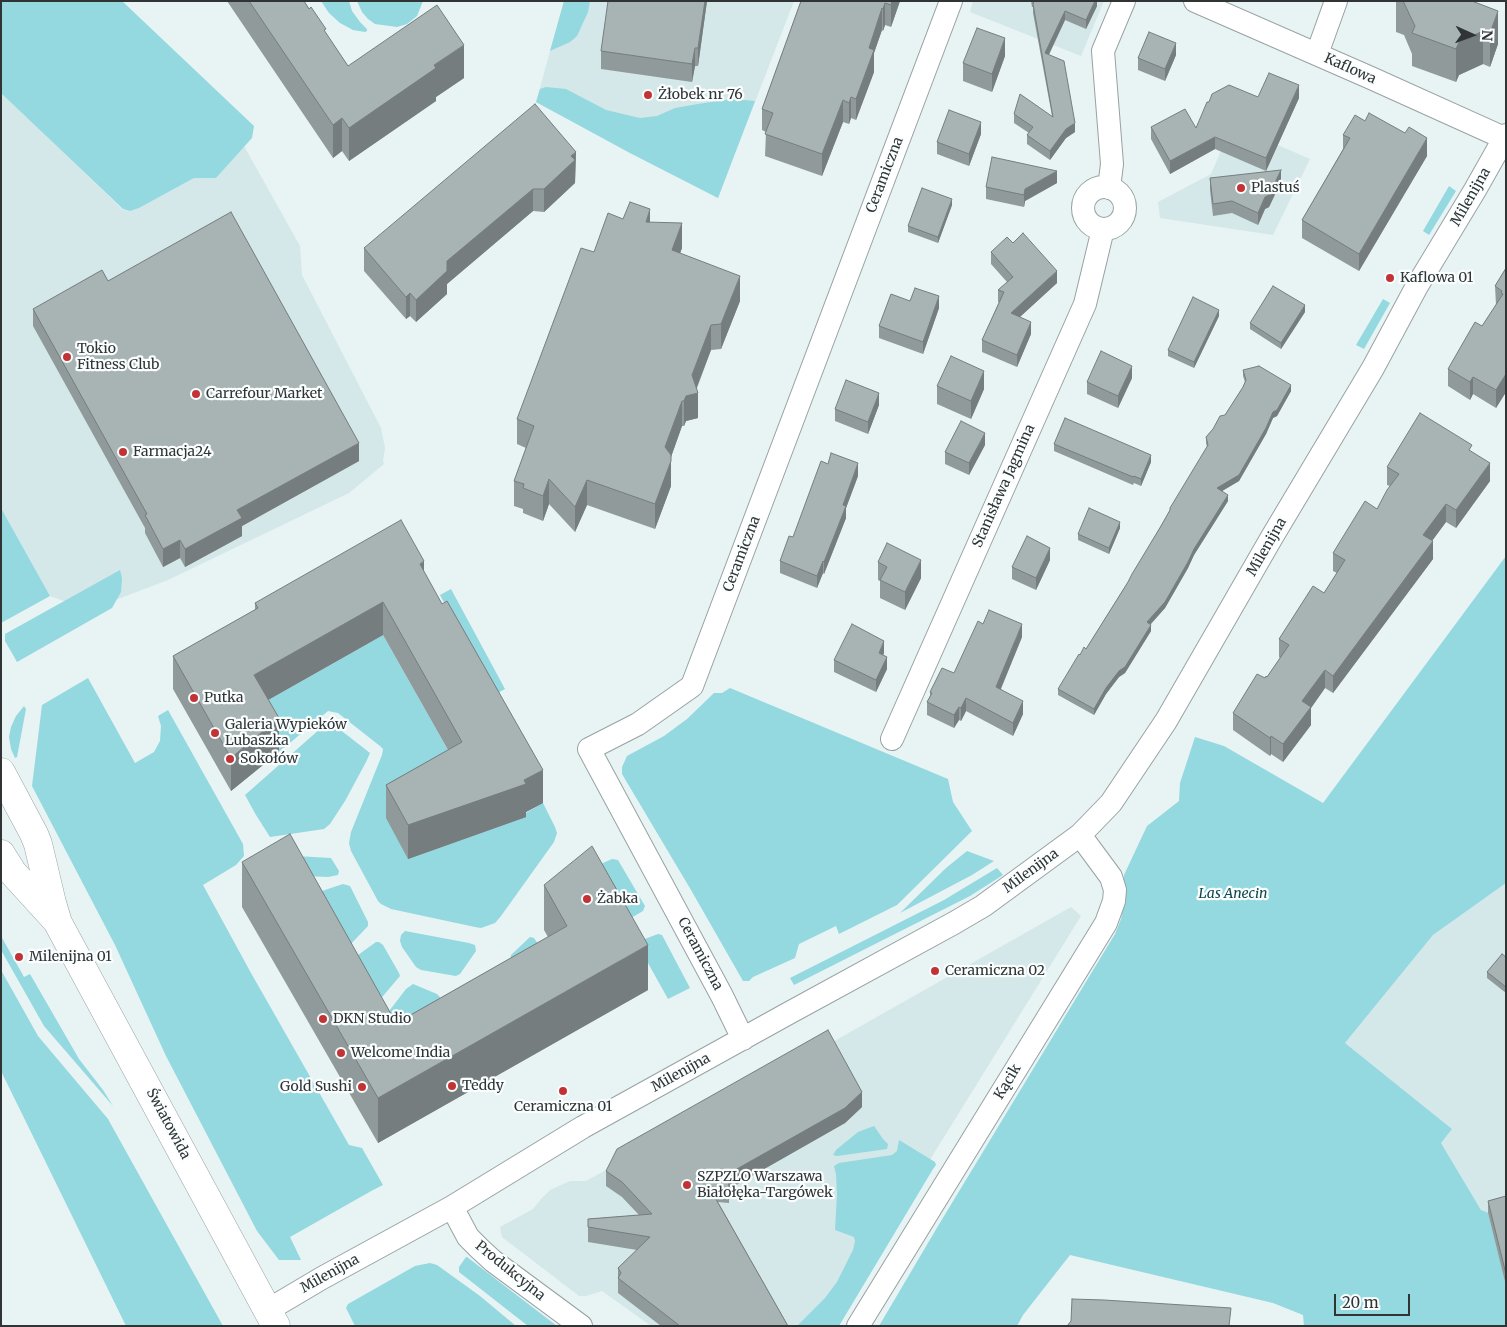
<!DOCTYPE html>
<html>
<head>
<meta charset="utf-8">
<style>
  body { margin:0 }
  #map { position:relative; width:1507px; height:1327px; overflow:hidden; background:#e8f3f4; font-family:Merriweather,serif }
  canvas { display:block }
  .frame { position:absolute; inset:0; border:2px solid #303434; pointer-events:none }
  .north { position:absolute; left:1447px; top:10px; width:50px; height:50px; -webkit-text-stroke:4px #fafeff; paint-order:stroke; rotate:92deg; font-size:14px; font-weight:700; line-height:20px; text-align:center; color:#303434 }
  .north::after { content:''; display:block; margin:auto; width:18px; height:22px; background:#303434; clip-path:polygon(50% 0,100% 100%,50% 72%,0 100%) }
  .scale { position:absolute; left:1334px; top:1294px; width:76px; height:22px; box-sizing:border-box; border:2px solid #303434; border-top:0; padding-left:6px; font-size:15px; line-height:18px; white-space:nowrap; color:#303434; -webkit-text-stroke:4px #fafeff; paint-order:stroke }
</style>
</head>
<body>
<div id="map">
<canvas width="1507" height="1327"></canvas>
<div class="frame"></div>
<div class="north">N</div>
<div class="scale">20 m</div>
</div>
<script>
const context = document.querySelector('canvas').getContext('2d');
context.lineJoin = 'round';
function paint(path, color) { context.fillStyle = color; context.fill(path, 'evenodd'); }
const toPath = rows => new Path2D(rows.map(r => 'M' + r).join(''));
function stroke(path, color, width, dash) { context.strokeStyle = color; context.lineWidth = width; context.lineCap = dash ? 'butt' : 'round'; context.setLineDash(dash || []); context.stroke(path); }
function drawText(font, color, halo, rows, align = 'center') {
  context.font = font + ' Merriweather,serif'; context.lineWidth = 4.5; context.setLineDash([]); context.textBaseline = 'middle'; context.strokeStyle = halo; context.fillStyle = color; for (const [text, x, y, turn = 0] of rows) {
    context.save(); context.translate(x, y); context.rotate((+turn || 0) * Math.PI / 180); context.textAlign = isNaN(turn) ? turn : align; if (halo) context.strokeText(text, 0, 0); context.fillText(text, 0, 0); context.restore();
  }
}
paint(toPath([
  [564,1,794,1,718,198,630,153,536,102],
  [973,1,1104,1,1081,56,970,12],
  [1,92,123,210,130,211,139,208,194,178,216,178,244,146,300,246,302,275,381,428,385,448,383,461,384,464,349,493,168,580,89,610,50,596,1,508],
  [1232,125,1310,159,1273,235,1160,218,1158,202,1211,174],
  [1506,883,1506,1286,1481,1210,1441,1143,1452,1129,1345,1043,1433,935],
  [1071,907,1081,916,936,1150,831,1326,651,1326,602,1291,586,1296,579,1296,502,1237,500,1227,533,1209,542,1198,550,1190,570,1181,586,1181,619,1163]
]), '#d4e7e9');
paint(toPath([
  [1,1,122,1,254,126,252,138,216,178,194,178,139,208,130,211,123,209,1,93],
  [321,1,349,1,352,11,360,22,367,29,367,31,365,32,353,30,340,23,329,13],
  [357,1,423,1,417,16,407,24,397,27,375,24,368,19,362,12],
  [564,1,590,1,588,12,577,36,570,42,550,51],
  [546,87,566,89,606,110,640,118,657,116,675,108,698,104,731,99,755,101,718,198,630,153,536,102,540,89],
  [1449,186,1456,191,1429,235,1423,231],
  [1383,299,1390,303,1364,349,1356,345],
  [1,508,50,596,1,623],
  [1506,556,1506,883,1433,935,1345,1043,1452,1129,1441,1143,1481,1210,1488,1213,1506,1286,1506,1326,1304,1326,1303,1315,1273,1303,1070,1255,1023,1315,1017,1326,879,1326,938,1226,1115,934,1121,919,1124,901,1124,875,1147,826,1179,801,1180,783,1195,737,1224,746,1323,803],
  [120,570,122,578,121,592,112,608,17,662,5,641,5,634],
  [451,589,505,689,494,695,440,595],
  [383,635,462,775,524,814,543,803,555,827,557,833,554,842,501,916,495,923,481,928,475,927,391,909,381,904,378,901,351,851,349,843,351,832,382,755,383,749,380,746,338,713,328,711,279,752,254,708],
  [88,678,135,763,154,752,160,741,161,726,158,716,168,710,243,844,244,856,236,865,203,885,251,973,349,1145,362,1148,383,1185,373,1190,290,1237,301,1260,279,1260,257,1231,166,1056,115,945,32,786,42,705],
  [730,688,948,779,953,802,972,831,897,905,839,934,836,926,799,944,795,958,753,977,749,981,743,981,691,890,622,774,622,767,627,756,664,736,687,719,714,693,722,693],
  [24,706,26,709,17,757,15,758,11,749,9,737,11,727,16,716],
  [329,721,370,753,366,762,345,801,330,824,324,829,270,837,256,815,245,795],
  [967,851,994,861,972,875,900,913,946,868],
  [296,856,331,858,339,871,338,875,328,877,304,876],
  [612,859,618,860,645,906,643,911,624,922,592,868],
  [997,868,1003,875,970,896,794,985,790,978,944,900],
  [343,884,350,886,368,922,368,926,348,947,322,891],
  [405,931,469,943,475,945,476,951,460,974,456,976,421,970,416,967,402,947,400,941,401,935],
  [658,934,662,935,690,988,668,999,638,945,642,940],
  [1,936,24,977,30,974,79,1059,103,1090,113,1106,44,1026,1,950],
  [530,937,534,938,536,941,549,959,510,961,511,955],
  [376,942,379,942,383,945,399,973,400,976,383,996,375,1002,358,955],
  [1,970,38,1036,108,1119,223,1326,126,1326,1,1071],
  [413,984,437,994,440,997,441,1001,401,1047,383,1019,406,989],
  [874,1126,883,1139,888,1144,887,1149,837,1156,833,1155,836,1150,858,1132],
  [899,1140,935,1162,936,1165,933,1169,839,1326,797,1326,825,1298,837,1282,853,1250,855,1241,854,1237,835,1230,837,1194,836,1174,834,1166,839,1163,892,1155,897,1151],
  [466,1257,467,1257,557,1326,528,1326,459,1272,459,1267],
  [430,1263,437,1265,480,1296,516,1326,355,1326,346,1308,348,1304,415,1266]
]), '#94d8e0');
const street = toPath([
  [1195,1,1371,78,1504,138],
  [1317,54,1336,1],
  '1083 208a21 21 0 1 1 42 0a21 21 0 1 1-42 0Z',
  [1109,188,1112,164,1103,51,1124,1],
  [892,739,1085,304,1103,229],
  [743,1039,722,996,589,749,638,724,692,686,951,1],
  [452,1207,468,1237,480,1249,493,1261,581,1326],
  [268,1310,322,1278,452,1207,583,1127,789,1013,954,923,983,906,1080,835,1111,803,1166,721,1272,537,1373,368,1417,286,1475,190,1506,135],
  [858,1326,1106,923,1114,901,1115,890,1111,877,1080,835]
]);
const secondary = toPath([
  [1,772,34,834,38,844,52,903,58,923,276,1326],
  [1,854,13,873,56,920]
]);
stroke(street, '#98a2a3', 24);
stroke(secondary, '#98a2a3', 29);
stroke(street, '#fff', 22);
stroke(secondary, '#fff', 28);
paint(toPath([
  [227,1,304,1,348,66,464,78,436,97,436,101,349,161,342,151,333,158],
  [707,1,698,66,695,66,692,82,601,69,601,51],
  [801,1,900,1,891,27,885,25,883,31,882,30,874,53,874,72,856,120,851,118,849,124,843,122,822,176,765,156,766,132,762,130,762,109],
  [1031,1,1097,1,1097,6,1086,29,1065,20,1049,55,1075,132,1066,138,1050,160,1027,144,1027,135,1029,133,1014,123,1014,114,1052,116,1033,13,1033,7,1032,7],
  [1396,1,1476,1,1476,3,1498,44,1490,67,1483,64,1459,75,1456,82,1412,66,1412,54,1404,35,1396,32],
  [1176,55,1165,81,1138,70,1138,58],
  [1005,56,992,92,963,81,963,63],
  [1258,97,1299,98,1266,171,1215,149,1170,174,1151,139,1151,127,1196,128,1209,102],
  [1365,121,1427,156,1359,271,1302,238,1302,220,1343,149,1343,135],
  [981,134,969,166,937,154,937,142],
  [576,152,575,183,544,212,533,211,447,284,447,294,416,322,410,316,406,319,364,271,364,248],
  [1210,178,1281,182,1269,207,1265,209,1258,225,1232,213,1213,216,1210,190],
  [1057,183,1025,201,1024,207,986,199,986,187],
  [952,205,938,243,908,232,908,226],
  [623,219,650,222,682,248,680,253,740,301,721,349,711,350,697,388,698,418,686,421,684,426,682,426,671,457,671,486,655,529,587,505,575,532,549,504,543,521,523,513,523,509,514,506,514,481,526,448,517,444,517,419,594,252],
  [1013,243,1057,283,1020,317,1031,334,1017,367,982,352,982,340,999,302,998,302,998,290,1007,282,991,264,991,252],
  [1506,268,1506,392,1496,408,1473,394,1470,400,1448,386,1448,369,1482,326,1496,305,1495,286],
  [108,281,359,461,242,526,242,536,185,567,180,558,163,567,145,533,145,528,33,326,33,309],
  [910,301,939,308,923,354,879,338,879,326],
  [1305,312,1281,349,1250,329,1250,323],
  [1219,316,1194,368,1168,356,1168,350],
  [1243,370,1291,391,1277,416,1273,418,1266,434,1239,481,1222,491,1228,501,1194,555,1188,568,1165,608,1151,624,1151,631,1125,673,1119,677,1106,694,1094,715,1058,695,1058,689,1080,655,1086,649,1128,582,1207,447,1206,443,1206,437,1225,415,1243,387,1245,382,1243,376],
  [1132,378,1118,408,1087,394,1087,382],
  [937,386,984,389,971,419,937,404],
  [879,405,868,434,835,421,835,409],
  [1054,444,1151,462,1141,486,1134,483,1133,485,1054,451],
  [985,445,969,475,945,464,945,452],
  [1472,452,1490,481,1456,528,1446,522,1432,541,1433,559,1333,693,1325,688,1311,708,1311,725,1283,762,1271,754,1270,756,1233,730,1233,713,1265,678,1267,677,1280,658,1279,657,1279,639,1324,593,1337,573,1333,571,1333,553,1377,509,1390,486,1387,485,1387,467],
  [858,476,846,508,846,518,824,574,823,573,817,588,780,573,780,561,793,537],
  [1120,528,1109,554,1078,540,1078,534],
  [1050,560,1036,590,1012,579,1012,567],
  [878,562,921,578,905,610,880,598,880,581,878,580],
  [424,572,543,803,526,812,526,817,408,859,386,818,386,785,448,750,383,635,268,700,279,752,231,791,173,689,173,656,255,610,255,603],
  [1022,637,1001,689,1023,714,1013,736,966,711,961,721,959,720,954,728,927,715,927,702,930,696,930,692],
  [884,653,883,655,887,669,876,692,834,672,834,660],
  [242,862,395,1021,407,1017,548,937,544,930,544,885,648,990,378,1143,242,907],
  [1506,957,1506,993,1487,978,1487,972],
  [862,1107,845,1123,729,1189,729,1203,718,1202,788,1326,661,1326,618,1293,618,1268,637,1250,588,1242,588,1219,639,1215,622,1197,606,1186,606,1171],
  [1506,1196,1506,1286,1488,1213,1488,1201]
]), '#909a9b');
paint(toPath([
  [705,1,707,1,698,66,698,48],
  [892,1,900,1,891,27,891,5],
  [1095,1,1097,1,1097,6,1086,29,1086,20],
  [885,3,885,25,883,31,883,9],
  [882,8,882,30,874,53,874,72,856,120,856,99,869,48],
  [1065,11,1065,20,1045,62,1045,53],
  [1498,11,1498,44,1490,67,1490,33],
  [1483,31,1483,64,1459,75,1456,82,1456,49,1459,42],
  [1005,38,1005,56,992,92,992,74],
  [1176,43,1176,55,1165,81,1165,69],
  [464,45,464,78,436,97,436,101,349,161,349,128,434,65],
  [695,48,695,66,692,82,692,64],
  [1299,85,1299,98,1266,171,1266,158],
  [851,97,851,118,849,124,849,103],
  [843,100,843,122,822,176,822,154],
  [342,118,342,151,333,158,333,125],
  [981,122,981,134,969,166,969,154],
  [1075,123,1075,132,1066,138,1050,160,1050,151,1066,129],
  [1215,137,1215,149,1170,174,1170,161],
  [1427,138,1427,156,1359,271,1359,254],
  [576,152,575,183,544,212,544,189,571,156],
  [1281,170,1281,182,1269,207,1265,209,1258,225,1258,213,1265,197],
  [1057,171,1057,183,1025,201,1024,207,1024,195,1025,189],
  [533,189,533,211,447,284,447,294,416,322,416,300,447,261],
  [952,199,952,205,938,243,938,237],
  [650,209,650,234,646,222],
  [682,223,682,248,672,275,672,250],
  [1057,271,1057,283,1011,325,1011,313],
  [740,276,740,301,721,349,721,324],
  [410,293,410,316,406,319,406,297],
  [939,296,939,308,923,354,923,342],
  [1305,305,1305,312,1281,349,1281,343],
  [1219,310,1219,316,1194,368,1194,362],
  [1031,322,1031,334,1017,367,1017,355],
  [711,325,711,350,694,394,698,393,698,418,686,421,684,426,684,401,692,375],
  [1132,366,1132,378,1118,408,1118,396],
  [984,371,984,389,971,419,971,401],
  [1506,374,1506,392,1496,408,1496,390],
  [1473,377,1473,394,1470,400,1470,382],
  [1291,385,1291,391,1277,416,1273,418,1266,434,1239,481,1217,494,1217,488,1273,412],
  [879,393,879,405,868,434,868,422],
  [682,401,682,426,671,457,671,486,655,529,655,504,665,447],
  [985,433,985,445,969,475,969,463],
  [359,443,359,461,242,526,242,536,185,567,185,549,237,510],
  [1151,455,1151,462,1141,486,1141,479],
  [858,463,858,476,846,508,846,518,824,574,824,562,843,505],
  [1490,463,1490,481,1456,528,1456,510],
  [549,479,549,504,543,521,543,496],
  [587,480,587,505,575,532,575,507],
  [1228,495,1228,501,1194,555,1188,568,1165,608,1147,628,1147,622],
  [1446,504,1446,522,1423,553,1423,535],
  [1120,522,1120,528,1109,554,1109,548],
  [180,540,180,558,163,567,163,549],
  [1433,541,1433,559,1333,693,1333,676],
  [1050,548,1050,560,1036,590,1036,578],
  [921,560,921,578,905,610,905,592],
  [424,561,424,594,420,564],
  [823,561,823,573,817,588,817,576],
  [383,602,383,635,254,708,254,675],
  [1022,624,1022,637,996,700,996,687],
  [1151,625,1151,631,1125,673,1119,677,1106,694,1094,715,1094,709,1106,688],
  [884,641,884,653,879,665,879,653],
  [887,657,887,669,876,692,876,680],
  [1325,670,1325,688,1311,708,1311,725,1283,762,1283,744,1302,701],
  [966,698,966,711,961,721,961,708],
  [1023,701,1023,714,1013,736,1013,723],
  [959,707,959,720,954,728,954,715],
  [279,718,279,752,231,791,231,758],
  [1271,736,1271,754,1270,756,1270,738],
  [543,770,543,803,526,812,526,817,408,859,408,825,524,780],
  [648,945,648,990,378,1143,378,1098],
  [862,1092,862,1107,845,1123,729,1189,728,1174]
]), '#767d7e');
const building = toPath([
  [249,1,304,1,309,9,311,7,326,29,324,30,348,66,437,5,464,45,434,65,436,68,349,128,342,118,333,125,249,1],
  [608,1,705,1,698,48,695,48,692,64,601,51,608,1],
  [801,1,892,1,891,5,885,3,883,9,882,8,869,48,874,50,856,99,851,97,849,103,843,100,822,154,765,134,773,113,762,109,801,1],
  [1034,1,1095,1,1086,20,1065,11,1045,53,1064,61,1075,123,1066,129,1050,151,1027,135,1033,127,1014,114,1020,94,1053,117,1033,4,1034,1],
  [1403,1,1472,1,1498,11,1490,33,1483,31,1459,42,1456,49,1412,33,1415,26,1403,1],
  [977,28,1005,38,992,74,963,63,977,28],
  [1149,32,1176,43,1165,69,1138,58,1149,32],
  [1269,73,1299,85,1266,158,1215,137,1170,161,1151,127,1185,109,1196,128,1207,102,1209,102,1212,94,1229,85,1258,97,1269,73],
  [535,104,576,152,571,156,575,160,544,189,533,189,447,261,447,271,416,300,410,293,406,297,364,248,535,104],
  [949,110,981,122,969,154,937,142,949,110],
  [1369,113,1405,133,1409,127,1427,138,1359,254,1302,220,1350,138,1343,135,1355,115,1365,121,1369,113],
  [992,157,1057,171,1025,189,1024,195,986,187,992,157],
  [1281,170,1269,195,1265,197,1258,213,1232,201,1213,204,1210,178,1281,170],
  [922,188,952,199,938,237,908,226,922,188],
  [630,202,650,209,646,222,682,223,672,250,740,276,721,324,711,325,692,375,698,393,686,396,684,401,682,401,665,447,671,455,671,461,655,504,587,480,575,507,549,479,543,496,523,488,524,484,514,481,534,426,517,419,581,248,594,252,608,213,623,219,630,202],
  [231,212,359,443,237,510,242,518,185,549,180,540,163,549,145,515,147,514,33,309,102,270,108,281,231,212],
  [1023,233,1057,271,1011,313,1031,322,1017,355,982,340,1004,292,998,290,1013,277,991,252,1007,237,1013,243,1023,233],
  [1506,268,1506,374,1496,390,1473,377,1470,382,1448,369,1475,322,1482,326,1503,294,1501,293,1502,291,1495,286,1506,268],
  [1273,286,1305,305,1281,343,1250,323,1273,286],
  [915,288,939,296,923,342,879,326,891,294,910,301,915,288],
  [1193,297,1219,310,1194,362,1168,350,1193,297],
  [1101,351,1132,366,1118,396,1087,382,1101,351],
  [951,356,984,371,971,401,937,386,951,356],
  [1259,366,1291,385,1277,410,1273,412,1266,428,1239,475,1217,488,1228,495,1194,549,1188,562,1165,602,1147,622,1151,625,1125,667,1119,671,1106,688,1094,709,1058,689,1079,654,1080,655,1084,647,1086,649,1128,582,1132,574,1161,526,1170,510,1170,508,1208,445,1206,437,1213,429,1220,416,1225,415,1243,387,1246,380,1243,370,1259,366],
  [846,380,879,393,868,422,835,409,846,380],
  [1420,413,1472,445,1469,450,1490,463,1456,510,1446,504,1423,535,1433,541,1333,676,1325,670,1302,701,1311,707,1283,744,1271,736,1270,738,1233,713,1257,674,1265,678,1266,676,1267,677,1289,645,1279,639,1313,586,1324,593,1345,560,1333,553,1365,501,1377,509,1387,490,1399,474,1387,467,1420,413],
  [1065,418,1151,455,1141,479,1134,476,1133,477,1054,444,1065,418],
  [961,421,985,433,969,463,945,452,961,421],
  [831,453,858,463,843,505,846,506,824,562,823,561,817,576,780,561,789,536,793,537,821,461,828,464,831,453],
  [1089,508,1120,522,1109,548,1078,534,1089,508],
  [401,520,424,561,420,564,442,604,447,601,543,770,524,780,526,784,408,825,386,785,462,742,383,602,254,675,279,718,231,758,173,656,258,608,255,603,401,520],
  [1027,536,1050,548,1036,578,1012,567,1027,536],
  [887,543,921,560,905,592,880,580,887,567,878,562,887,543],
  [989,610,1022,624,996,687,1023,701,1013,723,966,698,961,708,959,707,954,715,927,702,932,693,930,692,942,668,954,673,978,621,983,624,989,610],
  [852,624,884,641,879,653,887,657,876,680,834,660,852,624],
  [290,834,395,1021,407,1016,407,1017,567,926,544,885,592,846,648,945,378,1098,242,862,290,834],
  [1502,954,1506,957,1506,987,1487,972,1502,954],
  [828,1030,862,1092,845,1108,728,1174,729,1188,709,1187,788,1326,680,1326,618,1278,621,1273,618,1268,650,1237,588,1227,588,1219,652,1214,622,1182,606,1171,617,1149,828,1030],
  [1506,1196,1506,1274,1488,1201,1506,1196],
  [1072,1299,1104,1300,1231,1308,1229,1326,1067,1326,1071,1321,1072,1299]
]);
paint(building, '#a8b3b4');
stroke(building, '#767d7e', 1);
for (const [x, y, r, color] of [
  [648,95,5,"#c23336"],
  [1241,188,5,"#c23336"],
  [1390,278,5,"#c23336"],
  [67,357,5,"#c23336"],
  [196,394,5,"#c23336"],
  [123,452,5,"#c23336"],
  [194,698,5,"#c23336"],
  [215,733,5,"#c23336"],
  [230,759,5,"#c23336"],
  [587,899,5,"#c23336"],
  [19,957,5,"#c23336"],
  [935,971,5,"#c23336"],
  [323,1019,5,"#c23336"],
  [341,1053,5,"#c23336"],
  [452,1086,5,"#c23336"],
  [362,1087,5,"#c23336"],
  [563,1091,5,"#c23336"],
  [687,1185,5,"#c23336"]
]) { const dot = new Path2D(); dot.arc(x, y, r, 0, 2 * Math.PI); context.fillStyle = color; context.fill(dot); stroke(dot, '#fafeff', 2); }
drawText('14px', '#303434', '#fafeff', [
  ["Kaflowa",1350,69,24],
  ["Ceramiczna",885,175,-69],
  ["Milenijna",1471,197,-60],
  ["Stanisława Jagmina",1004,486,-66],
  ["Milenijna",1267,547,-60],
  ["Ceramiczna",742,554,-69],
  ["Milenijna",1031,871,-36],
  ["Ceramiczna",700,954,62],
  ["Milenijna",681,1073,-29],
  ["Kącik",1008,1082,-59],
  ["Światowida",168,1124,62],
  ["Produkcyjna",510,1271,39],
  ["Milenijna",330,1274,-29]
]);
drawText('14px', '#303434', '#fafeff', [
  ["Żłobek nr 76",658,95],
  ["Plastuś",1251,188],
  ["Kaflowa 01",1400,278],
  ["Tokio",77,349],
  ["Fitness Club",77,365],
  ["Carrefour Market",206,394],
  ["Farmacja24",133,452],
  ["Putka",204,698],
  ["Galeria Wypieków",225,725],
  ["Lubaszka",225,741],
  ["Sokołów",240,759],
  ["Żabka",597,899],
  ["Milenijna 01",29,957],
  ["Ceramiczna 02",945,971],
  ["DKN Studio",333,1019],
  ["Welcome India",351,1053],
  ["Teddy",462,1086],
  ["Gold Sushi",352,1087,"right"],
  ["Ceramiczna 01",563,1107,"center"],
  ["SZPZLO Warszawa",697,1177],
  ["Białołęka-Targówek",697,1193]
], 'left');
drawText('italic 14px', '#10474c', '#fafeff', [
  ["Las Anecin",1233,894]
]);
</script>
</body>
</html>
